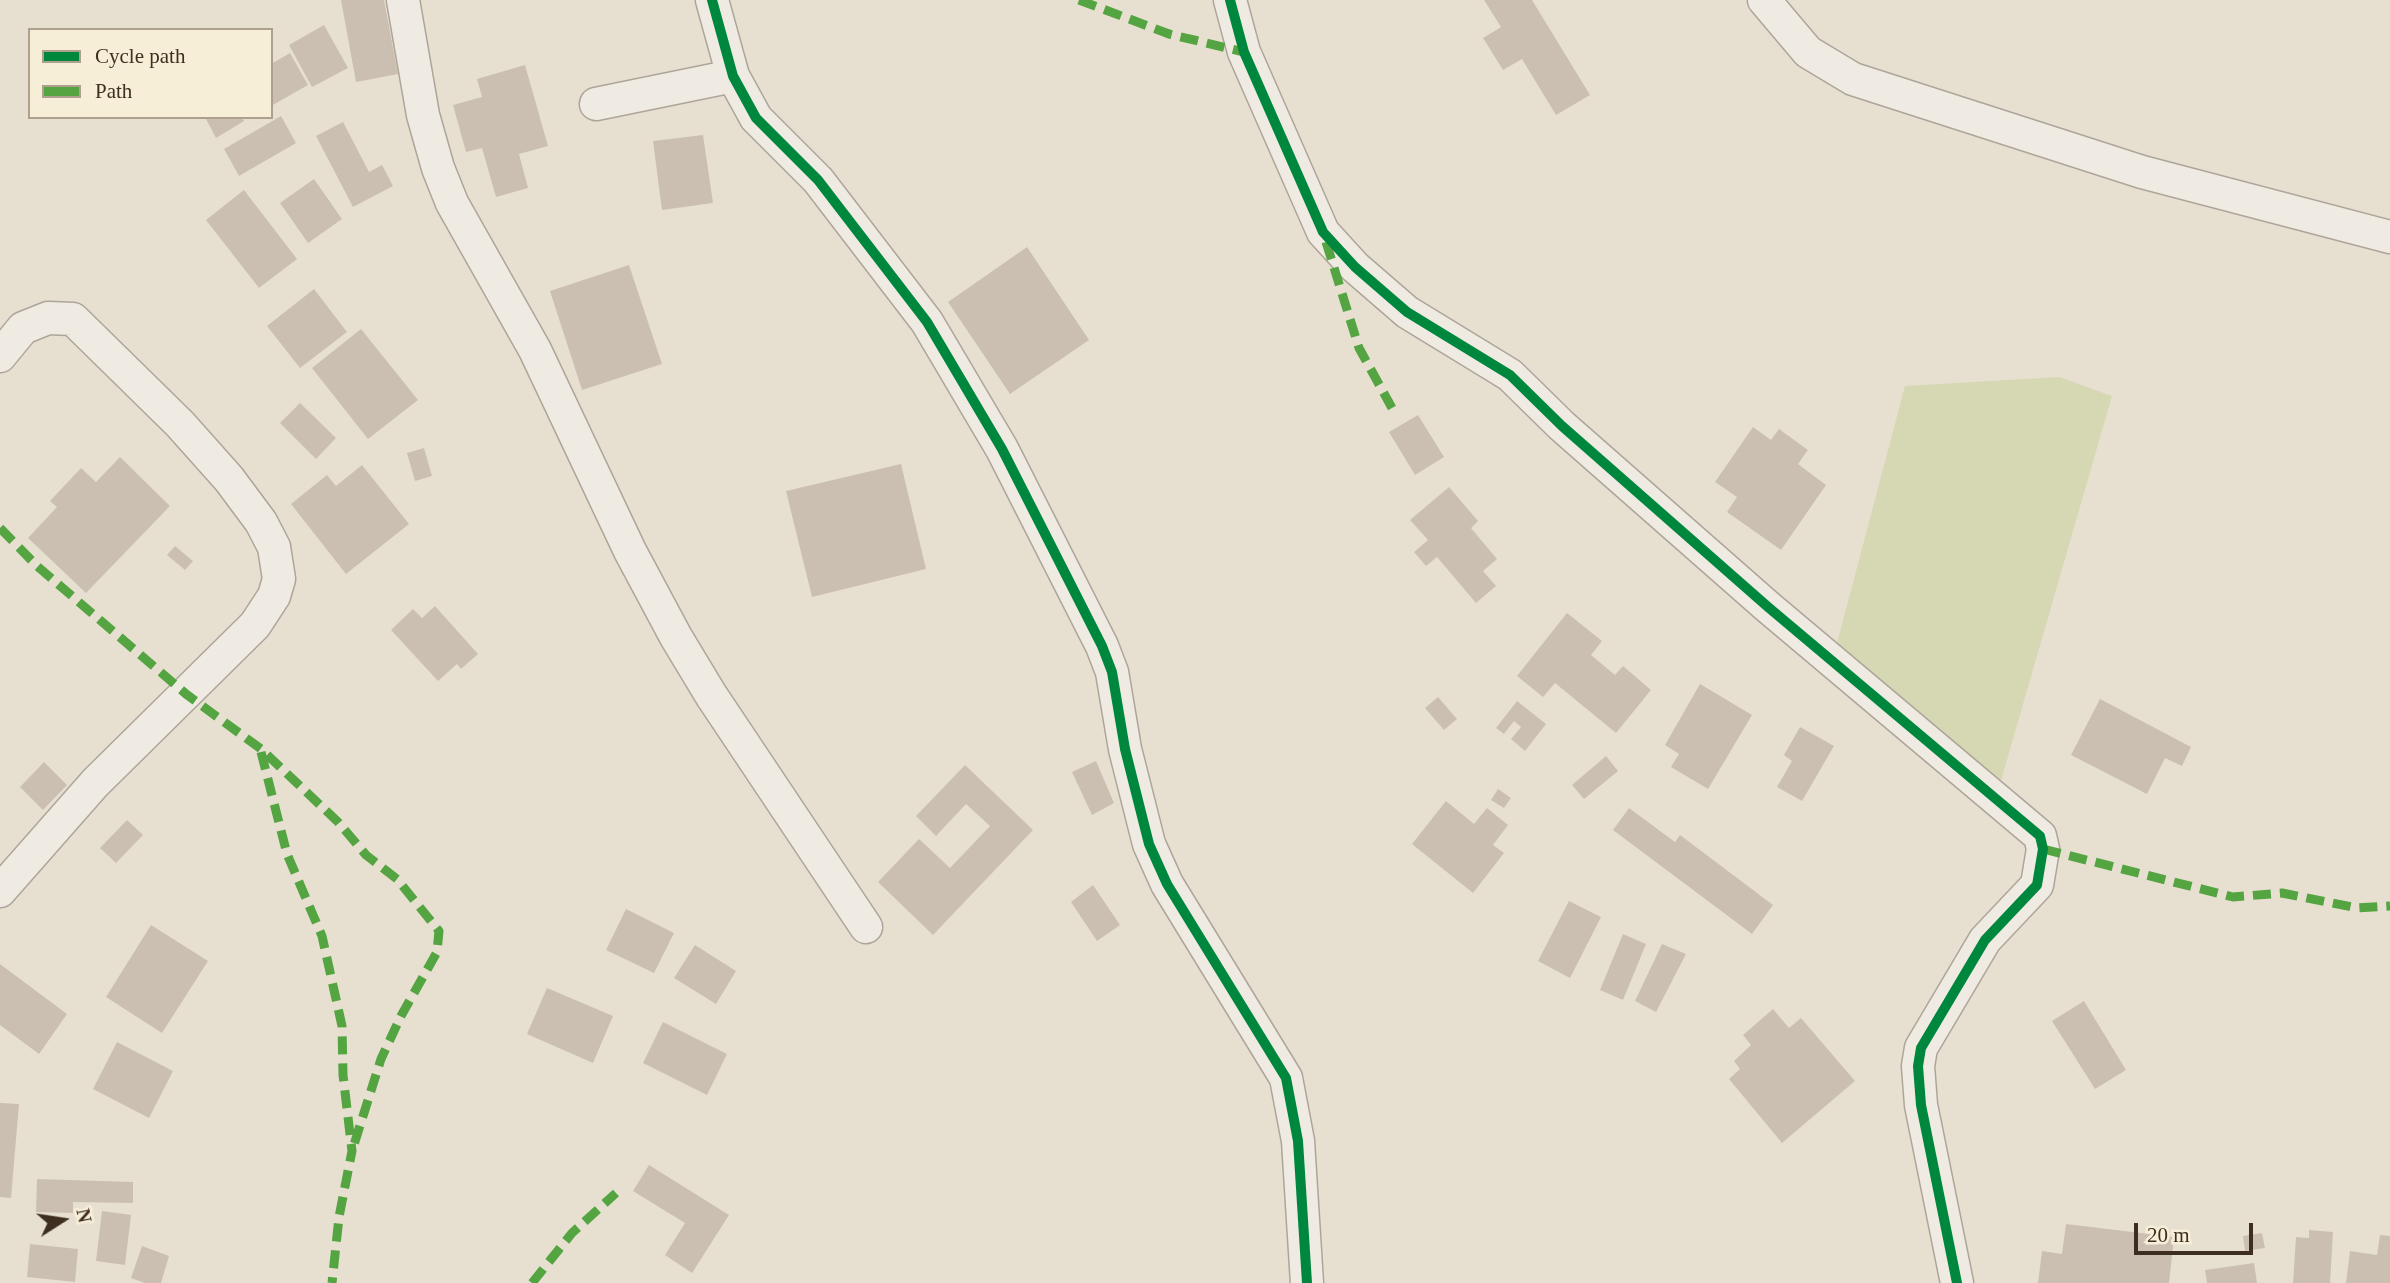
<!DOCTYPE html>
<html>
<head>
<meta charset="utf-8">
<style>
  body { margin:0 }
  #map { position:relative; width:2390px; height:1283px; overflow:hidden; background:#e7e0d1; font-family:"Times New Roman",serif }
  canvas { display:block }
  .legend { position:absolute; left:28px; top:28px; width:245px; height:91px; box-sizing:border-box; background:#f7eed8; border:2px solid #ada18e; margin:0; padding:9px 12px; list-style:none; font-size:21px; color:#3d2e20 }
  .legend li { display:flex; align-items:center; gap:14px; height:35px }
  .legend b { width:35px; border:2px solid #ada18e }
  .north { position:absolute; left:28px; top:1185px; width:70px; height:70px; -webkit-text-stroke:5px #f7eed8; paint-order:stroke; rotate:78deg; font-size:19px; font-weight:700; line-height:28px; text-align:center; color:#3d2e20 }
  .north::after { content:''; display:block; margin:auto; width:24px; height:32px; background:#3d2e20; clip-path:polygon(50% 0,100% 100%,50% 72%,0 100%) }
  .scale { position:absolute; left:2134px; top:1223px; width:119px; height:32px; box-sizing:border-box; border:4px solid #3d2e20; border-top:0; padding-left:9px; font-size:21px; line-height:24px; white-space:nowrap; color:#3d2e20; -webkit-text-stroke:5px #f7eed8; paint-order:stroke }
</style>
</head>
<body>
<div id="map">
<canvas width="2390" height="1283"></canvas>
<ul class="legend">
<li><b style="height:9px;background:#00873e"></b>Cycle path</li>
<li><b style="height:9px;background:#54a441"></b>Path</li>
</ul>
<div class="north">N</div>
<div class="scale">20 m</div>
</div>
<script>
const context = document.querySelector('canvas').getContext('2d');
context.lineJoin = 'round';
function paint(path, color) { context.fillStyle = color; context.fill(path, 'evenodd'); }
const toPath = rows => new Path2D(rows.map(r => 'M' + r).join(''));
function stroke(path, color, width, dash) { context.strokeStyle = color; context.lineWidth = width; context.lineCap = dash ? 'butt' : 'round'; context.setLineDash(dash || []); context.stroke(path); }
paint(toPath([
  [2059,377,2112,396,2000,784,1837,643,1905,386]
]), '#d6d7b3');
paint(toPath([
  [341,0,384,0,398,74,356,82],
  [1484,0,1532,0,1590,95,1556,115,1522,59,1503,70,1483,38,1501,27],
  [324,25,348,68,312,87,289,45],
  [290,53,308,85,271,106,271,64],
  [525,65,548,146,519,154,528,188,496,197,482,148,466,152,453,105,482,97,477,79],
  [281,116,296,143,239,176,224,149],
  [209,117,242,117,244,121,216,138,206,119],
  [343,122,369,172,382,165,393,186,353,207,316,136],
  [703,135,713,203,662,210,653,141],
  [314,179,342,219,308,243,280,203],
  [244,190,297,259,259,288,206,220],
  [1027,247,1089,340,1010,394,948,302],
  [629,265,662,364,582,390,550,291],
  [314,289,347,332,300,368,267,326],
  [361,329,418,400,368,439,312,368],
  [300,403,336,438,316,459,280,423],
  [1418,415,1444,457,1415,475,1389,432],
  [1753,427,1771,440,1779,429,1808,450,1798,464,1826,485,1781,550,1727,512,1737,497,1715,482],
  [424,448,432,476,415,481,407,453],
  [120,457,170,506,86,593,28,538,57,507,50,501,81,468,96,482],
  [901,464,926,569,812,597,786,491],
  [362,465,409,524,346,574,291,504,327,475,336,486],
  [1449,487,1478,521,1471,528,1497,559,1483,571,1496,586,1476,603,1437,557,1426,566,1414,552,1428,540,1410,520],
  [175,546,193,561,185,570,167,555],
  [435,606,478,654,461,669,457,664,438,681,391,630,413,609,422,618],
  [1567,613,1602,641,1591,655,1615,675,1623,666,1651,690,1616,733,1555,683,1543,697,1517,676],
  [1700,684,1752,715,1708,789,1671,767,1679,754,1665,745],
  [1438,697,1457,719,1444,730,1425,708],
  [2100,699,2191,747,2182,766,2165,758,2147,794,2071,755],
  [1517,701,1546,724,1525,751,1511,739,1521,727,1514,721,1504,734,1496,728],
  [1800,727,1834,746,1802,801,1777,787,1792,761,1784,755],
  [1606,756,1618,771,1584,799,1572,785],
  [1096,761,1114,803,1092,815,1072,772],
  [44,762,67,785,43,810,20,787],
  [965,765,1033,830,933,935,878,882,919,839,950,868,990,826,966,804,936,836,916,816],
  [1498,789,1511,798,1504,808,1491,800],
  [1446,801,1474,824,1487,808,1508,825,1493,845,1504,853,1473,893,1412,844],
  [1629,808,1675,842,1680,835,1773,905,1752,934,1613,830],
  [127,820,143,835,116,863,100,848],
  [1093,885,1120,925,1097,941,1071,902],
  [1569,901,1601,917,1570,978,1538,961],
  [626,909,674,933,654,973,606,950],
  [151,925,208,961,162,1033,106,997],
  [1623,934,1646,944,1623,1000,1600,990],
  [1662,944,1686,954,1656,1012,1635,1001],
  [695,945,736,971,716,1004,674,978],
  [0,964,67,1014,39,1054,0,1025],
  [547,988,613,1016,593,1063,527,1034],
  [2084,1001,2126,1070,2095,1089,2052,1021],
  [1773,1009,1789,1028,1801,1018,1855,1081,1782,1143,1729,1079,1740,1069,1734,1061,1751,1045,1743,1035],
  [663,1022,727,1054,707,1095,643,1063],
  [117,1042,173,1071,149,1118,93,1089],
  [0,1103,19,1104,11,1198,0,1197],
  [649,1165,729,1215,692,1273,665,1255,685,1223,633,1191],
  [37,1179,133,1182,133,1203,73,1202,73,1213,36,1212],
  [102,1211,131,1215,125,1265,96,1261],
  [2066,1224,2174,1237,2169,1283,2038,1283,2042,1251,2062,1254],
  [2309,1230,2333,1232,2330,1283,2293,1283,2296,1237,2309,1238],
  [2262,1233,2265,1248,2245,1251,2243,1236],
  [2380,1235,2390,1236,2390,1283,2346,1283,2350,1251,2377,1255],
  [30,1244,78,1249,75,1282,27,1277],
  [142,1246,169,1256,161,1283,145,1283,131,1278],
  [2254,1263,2257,1283,2207,1283,2205,1270]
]), '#cbbfb2');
const street = toPath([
  [403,0,423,115,438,168,452,203,535,350,630,551,676,637,711,695,866,927],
  [712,0,733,76,756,118,818,180,927,322,1002,449,1102,646,1112,672,1125,749,1149,844,1167,884,1286,1078,1298,1141,1307,1283],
  [1230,0,1244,52,1323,232,1355,267,1407,312,1510,375,1562,426,1768,607,2040,836,2043,849,2037,885,1985,940,1921,1048,1918,1066,1921,1105,1957,1283],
  [1764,0,1808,52,1853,79,2142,172,2390,237],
  [596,104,733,76],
  [0,356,23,328,48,318,73,319,180,424,229,479,261,522,274,547,279,579,274,596,255,625,95,783,0,891]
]);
stroke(street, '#ada599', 35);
stroke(street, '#efebe3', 32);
stroke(toPath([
  [1079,0,1169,34,1244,52],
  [1326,242,1359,348,1392,408],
  [0,528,37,566,186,694,261,749,338,822,366,855,397,879,439,931,437,952,401,1016,381,1059,352,1151],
  [261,752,287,854,322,936,342,1026,343,1075,352,1151,339,1217,332,1283],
  [2043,849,2233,897,2282,893,2357,908,2390,906],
  [532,1283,572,1233,616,1193]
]), '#54a441', 9, [18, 9]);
stroke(toPath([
  [712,0,733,76,756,118,818,180,927,322,1002,449,1102,646,1112,672,1125,749,1149,844,1167,884,1286,1078,1298,1141,1307,1283],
  [1230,0,1244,52,1323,232,1355,267,1407,312,1510,375,1562,426,1768,607,2040,836,2043,849,2037,885,1985,940,1921,1048,1918,1066,1921,1105,1957,1283]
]), '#00873e', 10);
</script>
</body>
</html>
